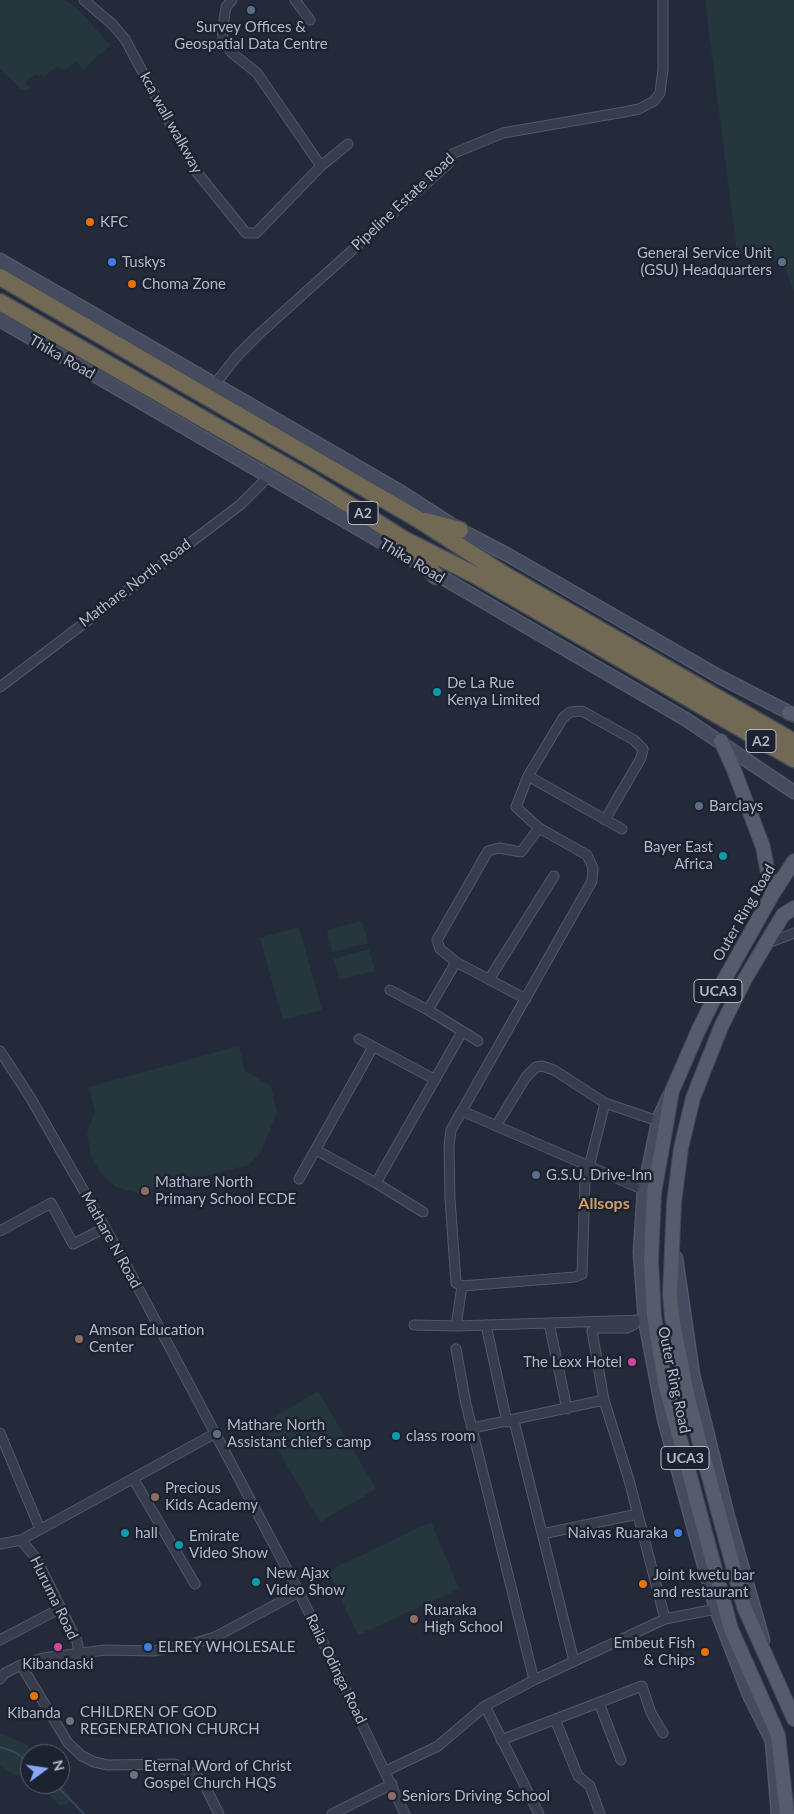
<!DOCTYPE html>
<html>
<head>
<meta charset="utf-8">
<style>
  body { margin:0 }
  #map { position:relative; width:794px; height:1814px; overflow:hidden; background:#232b3b; font-family:Lato,sans-serif }
  canvas { display:block }
  .north { position:absolute; left:20px; top:1744px; width:50px; height:50px; box-sizing:border-box; background:#1c2230; border:1px solid #585e6c; border-radius:50%; rotate:76deg; font-size:14px; font-weight:700; line-height:20px; text-align:center; color:#b2b8c7 }
  .north::after { content:''; display:block; margin:auto; width:18px; height:22px; background:#88a7f6; clip-path:polygon(50% 0,100% 100%,50% 72%,0 100%) }
</style>
</head>
<body>
<div id="map">
<canvas width="794" height="1814"></canvas>
<div class="north">N</div>
</div>
<script>
const context = document.querySelector('canvas').getContext('2d');
context.lineJoin = 'round';
function paint(path, color) { context.fillStyle = color; context.fill(path, 'evenodd'); }
const toPath = rows => new Path2D(rows.map(r => 'M' + r).join(''));
function stroke(path, color, width, dash) { context.strokeStyle = color; context.lineWidth = width; context.lineCap = dash ? 'butt' : 'round'; context.setLineDash(dash || []); context.stroke(path); }
function drawText(font, color, halo, rows, align = 'center') {
  context.font = font + ' Lato,sans-serif'; context.lineWidth = 5; context.setLineDash([]); context.textBaseline = 'middle'; context.strokeStyle = halo; context.fillStyle = color; for (const [text, x, y, turn = 0] of rows) {
    context.save(); context.translate(x, y); context.rotate((+turn || 0) * Math.PI / 180); context.textAlign = isNaN(turn) ? turn : align; if (halo) context.strokeText(text, 0, 0); context.fillText(text, 0, 0); context.restore();
  }
}
paint(toPath([
  [0,0,65,0,79,10,110,45,83,70,77,61,65,70,57,67,44,77,41,74,38,76,36,74,25,82,30,88,26,90,21,89,0,69],
  [705,0,794,0,794,292,783,263,737,253],
  [362,921,368,943,332,952,327,930],
  [299,927,322,1010,283,1020,260,938],
  [369,949,375,971,340,980,334,959],
  [239,1046,245,1071,271,1086,277,1112,260,1154,248,1165,137,1193,116,1187,101,1173,91,1156,87,1133,95,1111,89,1087],
  [318,1391,376,1489,320,1522,263,1424],
  [431,1522,459,1589,358,1635,328,1571],
  [0,1733,27,1745,33,1754,30,1754,30,1778,26,1774,17,1776,0,1766],
  [60,1781,72,1800,66,1805,59,1805,38,1784,60,1784]
]), '#25373c');
stroke(toPath([
  [0,1747,15,1752,30,1763],
  [55,1784,84,1814]
]), '#374462', 2);
const street = toPath([
  [84,0,112,24,125,39,195,170,246,233,256,233,260,229,321,166,348,144],
  [232,0,226,7,222,32,224,42,232,53,257,73,321,166],
  [295,0,310,20],
  [215,384,237,356,258,335,449,163,452,154,503,133,624,112,639,109,654,101,660,93,663,69,663,0],
  [0,687,240,505,268,477],
  [528,776,622,829],
  [605,820,641,758,643,749,634,740,582,711,570,712,563,718,528,776,516,807,539,828,587,855,593,868,592,881,451,1130,449,1146,450,1199,456,1283,462,1286,575,1277,582,1274,585,1183,605,1103,658,1121],
  [766,944,794,933],
  [490,978,554,876],
  [390,990,428,1010,478,1041],
  [526,999,456,962,440,949,437,940,488,851,499,848,521,852,539,828],
  [428,1010,456,962],
  [359,1039,434,1079],
  [0,1051,30,1097,124,1261,299,1592,405,1814],
  [462,1111,644,1190],
  [496,1126,526,1077,536,1067,542,1066,554,1070,605,1103],
  [316,1150,376,1183,462,1032],
  [299,1179,373,1047],
  [376,1183,423,1212],
  [0,1231,51,1203,73,1244,105,1228],
  [636,1320,635,1324,627,1328,598,1328,592,1331,604,1400,629,1480,665,1619],
  [549,1323,567,1409],
  [414,1325,456,1326,642,1320],
  [486,1325,507,1422],
  [456,1326,462,1286],
  [456,1349,466,1404,534,1680],
  [514,1421,574,1661],
  [473,1428,604,1400],
  [0,1433,40,1529],
  [134,1480,195,1584],
  [542,1534,638,1514],
  [21,1540,36,1558,77,1641,79,1652],
  [0,1544,21,1540,214,1434],
  [0,1640,61,1608],
  [21,1665,68,1743,82,1756,94,1762,108,1765,175,1764,197,1776,205,1786,219,1814],
  [0,1679,5,1673,21,1665,43,1658,105,1650,153,1651,192,1644,215,1637,299,1592],
  [599,1703,621,1760],
  [485,1706,539,1814],
  [555,1719,578,1776,590,1786,600,1814],
  [501,1740,642,1686,651,1713,663,1733],
  [386,1771,438,1746,485,1706,534,1680,665,1619,716,1609],
  [332,1814,392,1784]
]);
const secondary = toPath([
  [0,260,401,492,460,530,508,555,718,676,794,715],
  [0,320,687,720,794,792],
  [669,1096,659,1118,644,1190,640,1253,645,1320,664,1419,716,1609,750,1697,772,1741,778,1814],
  [676,1258,693,1375,728,1517,763,1640]
]);
const primary = toPath([
  [789,713,794,714],
  [721,741,734,770,763,847,772,895],
  [794,908,783,915,745,979,721,1027,693,1098,681,1148,674,1203,670,1294,672,1318,688,1399,744,1607,794,1719],
  [787,1814,778,1735,731,1629,665,1383,654,1316,651,1261,654,1193,672,1091,699,1029,719,989,772,895,794,861]
]);
const highway = toPath([
  [0,277,416,518,505,575,794,742],
  [0,302,313,482,405,540,475,575,794,759],
  [425,521,460,530],
  [409,545,436,576]
]);
stroke(street, '#525867', 11);
stroke(secondary, '#525867', 15);
stroke(primary, '#404655', 16);
stroke(highway, '#424857', 19);
stroke(street, '#373d4c', 9);
stroke(secondary, '#454c5f', 12);
stroke(primary, '#555c6c', 14);
stroke(highway, '#726954', 16);
for (const [x, y, r, color] of [
  [251,10,5,"#5c6f8a"],
  [90,222,5,"#e8710a"],
  [112,262,5,"#3f7fe0"],
  [782,262,5,"#5c6f8a"],
  [132,284,5,"#e8710a"],
  [437,692,5,"#0f9aa8"],
  [699,806,5,"#5c6f8a"],
  [723,856,5,"#0f9aa8"],
  [536,1175,5,"#5c6f8a"],
  [145,1191,5,"#8d6e63"],
  [79,1339,5,"#8d6e63"],
  [632,1362,5,"#d1479c"],
  [217,1434,5,"#5c6f8a"],
  [396,1436,5,"#0f9aa8"],
  [155,1497,5,"#8d6e63"],
  [125,1533,5,"#0f9aa8"],
  [678,1533,5,"#3f7fe0"],
  [179,1545,5,"#0f9aa8"],
  [256,1582,5,"#0f9aa8"],
  [643,1584,5,"#e8710a"],
  [414,1619,5,"#8d6e63"],
  [58,1647,5,"#d1479c"],
  [148,1647,5,"#3f7fe0"],
  [705,1652,5,"#e8710a"],
  [34,1696,5,"#e8710a"],
  [70,1721,5,"#6b7280"],
  [134,1775,5,"#6b7280"],
  [392,1796,5,"#8d6e63"]
]) { const dot = new Path2D(); dot.arc(x, y, r, 0, 2 * Math.PI); context.fillStyle = color; context.fill(dot); stroke(dot, '#1c2230', 2); }
for (const [x, y, w] of [
  [363,513,30],
  [761,741,30],
  [718,991,48],
  [685,1458,48]
]) { const box = new Path2D(); box.roundRect(x - w / 2, y - 11.5, w, 23, 4); context.fillStyle = '#1c2230'; context.fill(box); stroke(box, '#b2b8c7', 1); }
drawText('bold 14px', '#b2b8c7', null, [
  ["A2",363,513],
  ["A2",761,741],
  ["UCA3",718,991],
  ["UCA3",685,1458]
]);
drawText('15px', '#b2b8c7', '#1c2230', [
  ["Survey Offices &",251,27,"center"],
  ["Geospatial Data Centre",251,44,"center"],
  ["KFC",100,222],
  ["General Service Unit",772,253,"right"],
  ["(GSU) Headquarters",772,270,"right"],
  ["Tuskys",122,262],
  ["Choma Zone",142,284],
  ["De La Rue",447,683],
  ["Kenya Limited",447,700],
  ["Barclays",709,806],
  ["Bayer East",713,847,"right"],
  ["Africa",713,864,"right"],
  ["G.S.U. Drive-Inn",546,1175],
  ["Mathare North",155,1182],
  ["Primary School ECDE",155,1199],
  ["Amson Education",89,1330],
  ["Center",89,1347],
  ["The Lexx Hotel",622,1362,"right"],
  ["Mathare North",227,1425],
  ["Assistant chief's camp",227,1442],
  ["class room",406,1436],
  ["Precious",165,1488],
  ["Kids Academy",165,1505],
  ["hall",135,1533],
  ["Naivas Ruaraka",668,1533,"right"],
  ["Emirate",189,1536],
  ["Video Show",189,1553],
  ["New Ajax",266,1573],
  ["Video Show",266,1590],
  ["Joint kwetu bar",653,1575],
  ["and restaurant",653,1592],
  ["Ruaraka",424,1610],
  ["High School",424,1627],
  ["Embeut Fish",695,1643,"right"],
  ["& Chips",695,1660,"right"],
  ["ELREY WHOLESALE",158,1647],
  ["Kibandaski",58,1664,"center"],
  ["CHILDREN OF GOD",80,1712],
  ["REGENERATION CHURCH",80,1729],
  ["Kibanda",34,1713,"center"],
  ["Eternal Word of Christ",144,1766],
  ["Gospel Church HQS",144,1783],
  ["Seniors Driving School",402,1796]
], 'left');
drawText('15px', '#b2b8c7', '#1c2230', [
  ["kca wall walkway",171,123,61],
  ["Pipeline Estate Road",403,202,-43],
  ["Thika Road",62,357,30],
  ["Thika Road",412,561,31],
  ["Mathare North Road",135,583,-37],
  ["Outer Ring Road",744,913,-60],
  ["Mathare N Road",111,1240,61],
  ["Outer Ring Road",674,1380,78],
  ["Huruma Road",54,1598,64],
  ["Raila Odinga Road",336,1669,64]
]);
drawText('bold 16px', '#d39f62', '#1c2230', [
  ["Allsops",604,1204]
]);
</script>
</body>
</html>
